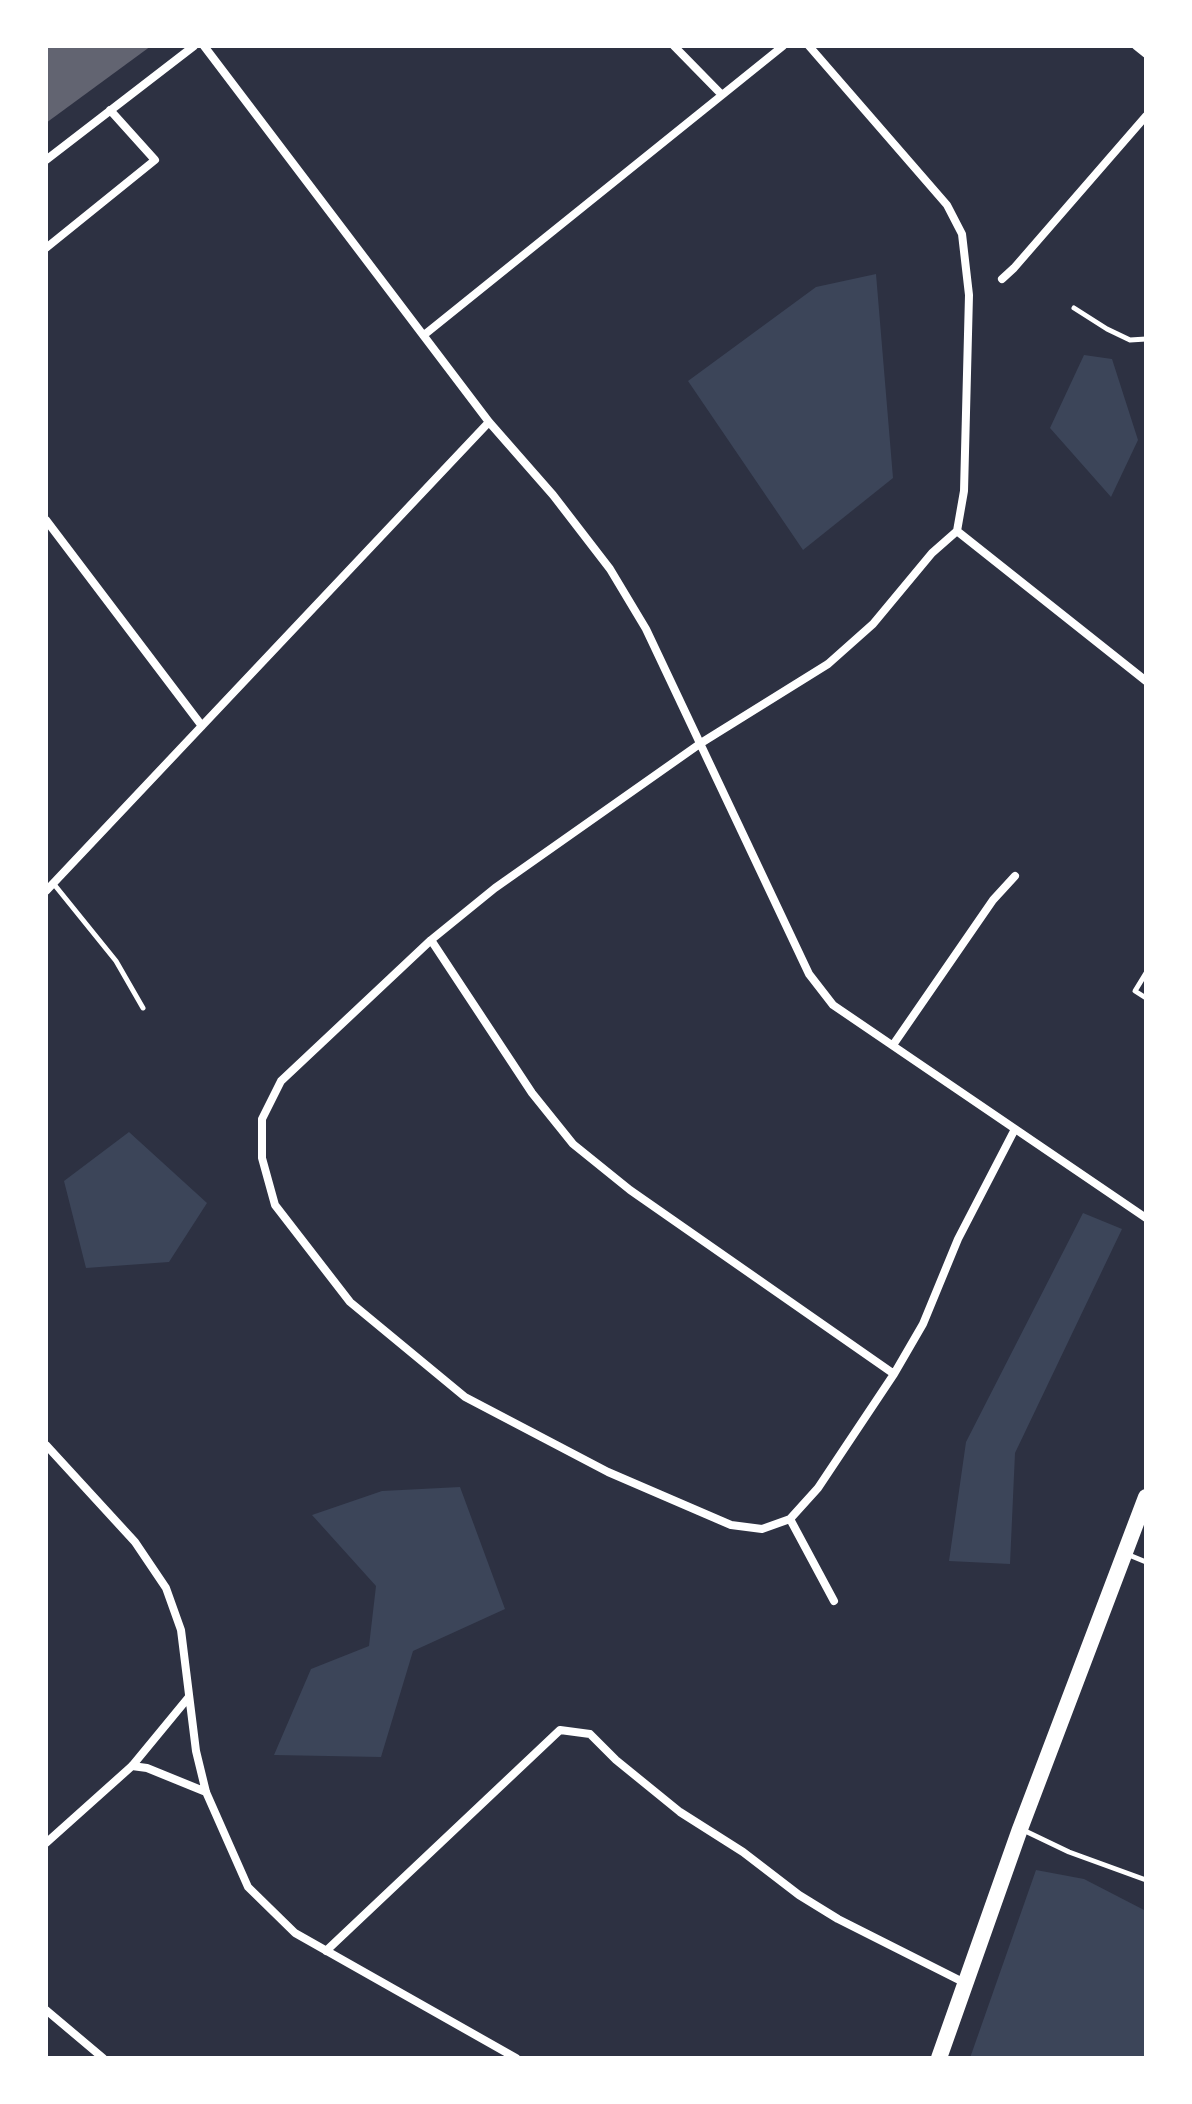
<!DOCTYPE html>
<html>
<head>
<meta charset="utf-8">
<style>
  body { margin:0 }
  #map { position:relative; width:1192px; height:2104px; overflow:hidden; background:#2d3142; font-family:"Source Sans 3",sans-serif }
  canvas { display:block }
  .frame { position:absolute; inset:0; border:48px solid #fff; pointer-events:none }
</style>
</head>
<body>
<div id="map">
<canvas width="1192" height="2104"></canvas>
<div class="frame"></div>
</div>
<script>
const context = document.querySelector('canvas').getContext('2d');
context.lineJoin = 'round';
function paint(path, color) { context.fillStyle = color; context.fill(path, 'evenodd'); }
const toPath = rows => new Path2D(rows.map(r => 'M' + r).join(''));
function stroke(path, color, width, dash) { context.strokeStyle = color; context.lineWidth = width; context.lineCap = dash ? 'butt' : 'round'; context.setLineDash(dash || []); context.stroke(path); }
paint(toPath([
  [876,274,893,478,803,550,688,381,816,287],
  [1084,355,1112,359,1138,440,1111,497,1050,428],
  [129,1132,207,1203,169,1262,86,1268,64,1181],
  [1083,1213,1122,1229,1015,1453,1010,1564,949,1561,966,1442],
  [460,1487,505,1609,413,1651,381,1757,274,1755,311,1669,369,1646,376,1586,312,1515,382,1491],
  [1036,1870,1084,1879,1146,1911,1146,2058,970,2058]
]), '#3c4559');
paint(toPath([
  [46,46,151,46,46,123]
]), '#626471');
stroke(toPath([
  [1074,308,1107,329,1130,340,1146,339],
  [53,883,116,961,143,1008],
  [1146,973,1135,991,1146,998],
  [1129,1555,1146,1562],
  [1021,1829,1069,1852,1146,1880]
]), '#fff', 5);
stroke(toPath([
  [204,46,489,422,553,495,610,569,646,629,809,974,833,1005,1146,1218],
  [674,46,722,95],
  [809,46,947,205,962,234,969,295,964,491,957,531],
  [1136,46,1146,54],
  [46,160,194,46],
  [46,248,155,160,110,110],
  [1002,279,1014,268,1146,116],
  [424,335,783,46],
  [46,520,202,726],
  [957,531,932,553,873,624,828,664,701,743,495,888,431,940,281,1081,262,1119,262,1158,275,1205,350,1302,465,1397,608,1472,731,1525,762,1529,790,1519,818,1488,894,1374,923,1324,958,1239,1015,1129],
  [957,531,1146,681],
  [46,891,489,422],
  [431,940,532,1093,573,1144,630,1190,894,1374],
  [893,1045,993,900,1015,876],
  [46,1445,135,1542,166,1588,181,1630,196,1751,206,1792,248,1887,295,1933,516,2058],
  [790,1519,834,1601],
  [132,1766,147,1768,206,1792],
  [46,1843,132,1766,188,1698],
  [326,1951,560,1730,590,1734,616,1760,680,1812,743,1852,799,1895,838,1919,965,1983],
  [46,2010,103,2058]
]), '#fff', 8);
stroke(toPath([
  [939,2058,1020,1829,1146,1497]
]), '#fff', 16);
</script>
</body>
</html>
